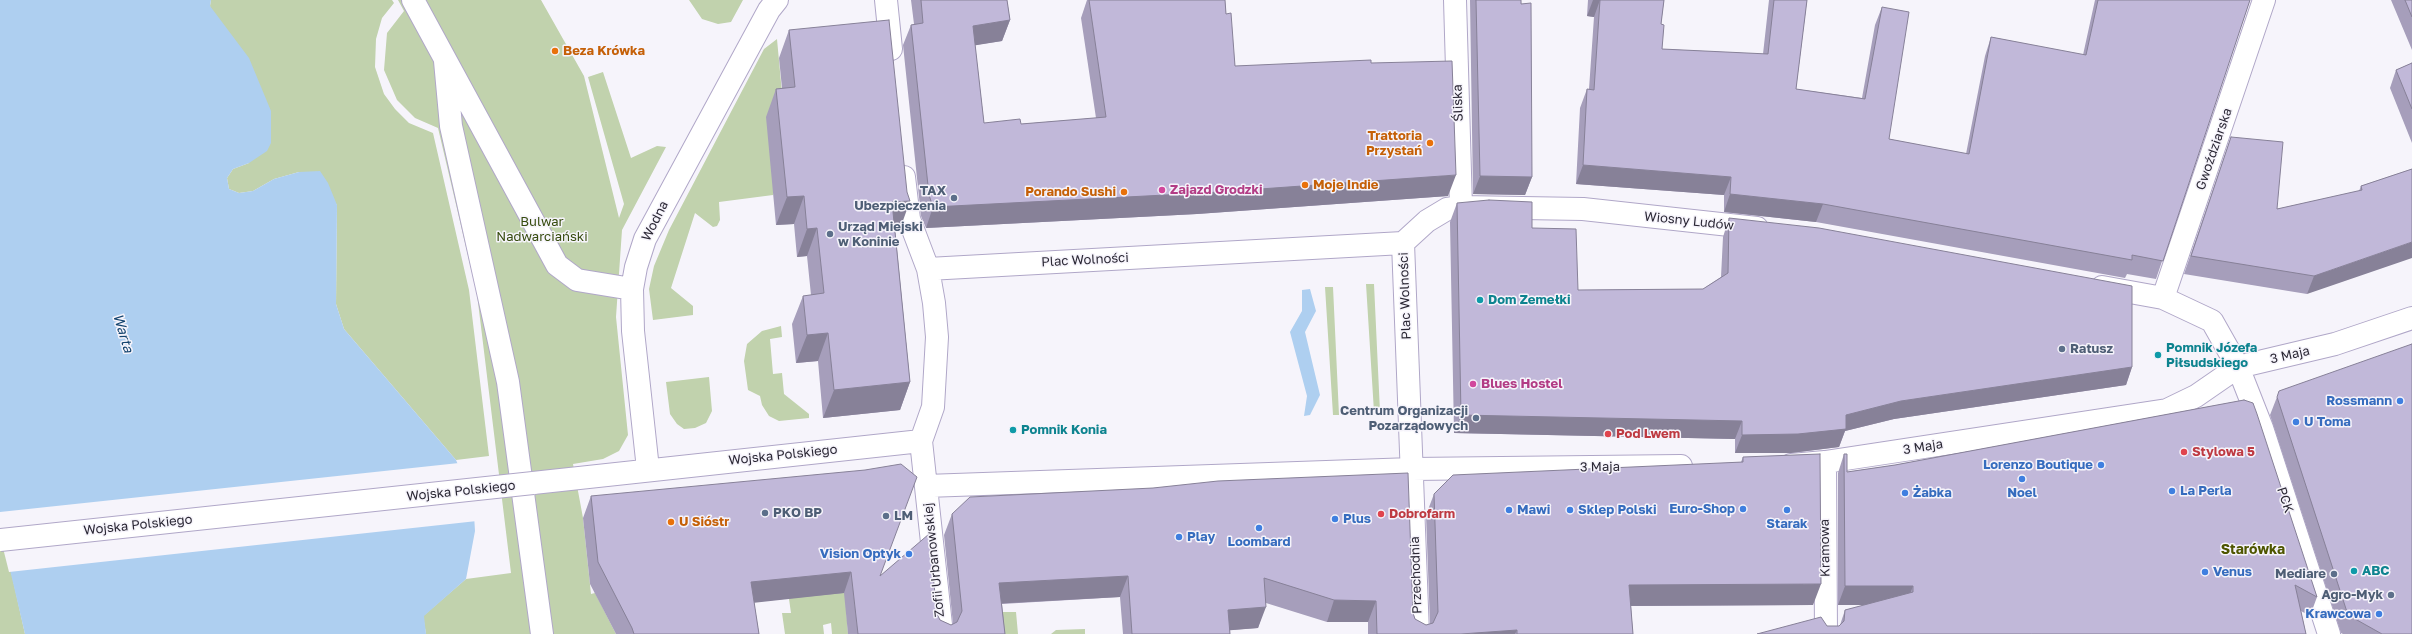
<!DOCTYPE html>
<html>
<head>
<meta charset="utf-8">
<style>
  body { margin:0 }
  canvas { display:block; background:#f6f4fb }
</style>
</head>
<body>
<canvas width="2412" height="634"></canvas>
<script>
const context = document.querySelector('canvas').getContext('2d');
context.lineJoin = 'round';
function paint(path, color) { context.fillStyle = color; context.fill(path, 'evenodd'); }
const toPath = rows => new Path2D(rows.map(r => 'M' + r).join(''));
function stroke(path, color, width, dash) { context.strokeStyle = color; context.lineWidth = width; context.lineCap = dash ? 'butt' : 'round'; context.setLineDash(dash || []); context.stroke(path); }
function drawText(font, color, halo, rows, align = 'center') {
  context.font = font + ' "Golos Text",sans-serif'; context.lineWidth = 3; context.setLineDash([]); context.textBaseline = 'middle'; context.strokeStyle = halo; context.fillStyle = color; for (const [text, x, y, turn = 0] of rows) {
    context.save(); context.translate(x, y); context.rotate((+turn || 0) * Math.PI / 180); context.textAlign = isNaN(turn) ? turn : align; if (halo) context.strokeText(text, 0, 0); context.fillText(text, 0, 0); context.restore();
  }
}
paint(toPath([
  [211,0,392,0,394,3,382,18,376,39,375,67,384,94,395,109,409,123,433,133,469,290,489,456,456,460,344,329,336,304,337,205,299,172,274,179,253,191,239,193,229,189,227,178,233,169,249,163,210,6],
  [398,0,541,0,584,76,619,218,624,204,588,77,603,72,631,158,657,146,666,147,622,230,616,317,628,435,619,451,603,459,573,464,583,518,591,594,595,593,616,634,426,634,423,616,466,579,511,573,477,294,438,128,415,118,397,100,384,70,387,33,404,11],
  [689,0,743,0,731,22,718,24,702,19],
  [777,39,784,115,773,195,719,202,720,220,717,226,713,227,695,213,671,288,693,306,693,315,653,320,649,289,654,266,669,230,764,49],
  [1366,284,1374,284,1380,412,1374,412],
  [1325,287,1333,287,1339,415,1333,415],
  [781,326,782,337,770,339,773,374,782,373,784,394,809,414,809,418,779,421,769,416,762,405,760,396,748,390,744,361,747,344,762,331],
  [709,377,712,411,706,423,695,428,684,429,677,424,670,414,666,382],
  [0,527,11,571,25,634,0,634],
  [843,566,848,634,832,634,831,623,823,625,824,634,785,634,782,613,791,613,789,599],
  [1001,612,1016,612,1018,634,1004,634],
  [1085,629,1085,634,1051,634,1056,630]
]), '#c1d2ad');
paint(toPath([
  [0,0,211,0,210,6,249,58,271,111,271,143,267,151,249,163,233,169,227,178,229,189,239,193,253,191,274,179,299,172,320,171,328,183,337,205,336,304,344,329,456,460,473,499,475,531,466,579,424,616,426,634,25,634,0,527],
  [1310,289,1316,311,1305,332,1320,395,1310,415,1304,416,1307,396,1290,332,1302,311,1302,290]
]), '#aecff0');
paint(toPath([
  [459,463,475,499,477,521,9,572,0,536,0,512]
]), '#f6f4fb');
const minor = toPath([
  [413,0,557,265,577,280,632,289],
  [886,0,891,49],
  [1455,0,1461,207],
  [445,61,451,126,508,382,542,634],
  [904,177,909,219,928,269,934,303,937,337,933,407,921,441,942,634],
  [1403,243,1427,221,1447,209,1461,207,1583,209,1757,228],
  [1403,243,1418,634],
  [928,269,1403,243],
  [2102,287,2163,298,2212,321,2238,367,2262,428,2329,634],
  [2163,298,2264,0],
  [1825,462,1826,634],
  [1791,465,1825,462,2167,410,2196,396,2238,367,2335,344,2412,318],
  [648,469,633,331,632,289,636,267,645,239,769,10,777,0],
  [533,483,921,441],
  [926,486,1412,469,1681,466]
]);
stroke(minor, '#b0a7c8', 24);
stroke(minor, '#fff', 22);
const minorBridge = toPath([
  [0,540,533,483]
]);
stroke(minorBridge, '#b0a7c8', 24, []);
stroke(minorBridge, '#fff', 22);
paint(toPath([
  [911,0,1007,0,1010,20,1002,41,975,45,984,123,1021,124,1096,118,1081,18,1087,0,1225,0,1226,14,1235,66,1371,63,1448,196,1197,214,926,228,921,216,903,45,911,25,914,24],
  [1470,0,1521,0,1532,177,1525,195,1473,194],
  [1588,0,1664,0,1661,24,1662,49,1763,54,1769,0,1807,0,1796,89,1862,98,1875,25,1882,7,1889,139,1966,154,1985,56,1991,37,2083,55,2095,0,2250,0,2156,279,2127,274,2125,278,1816,222,1724,212,1724,195,1576,184,1580,108,1587,89,1589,89,1594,17,1587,16],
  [2391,0,2412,0,2412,50],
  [789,30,900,229,895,229,910,382,900,410,823,418,818,361,796,363,792,324,803,296,811,295,807,256,797,257,794,224,776,225,766,117,776,89,782,88,779,58],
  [2412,63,2412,143,2390,88,2396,70],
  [2231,137,2277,209,2359,191,2361,186,2412,169,2307,294,2184,274],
  [1457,203,1532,228,1578,290,1703,289,1721,277,1723,237,1729,218,2132,367,2126,385,1894,419,1845,431,1839,447,1791,453,1735,453,1735,439,1454,433,1450,222],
  [2277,397,2412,634,2343,634,2341,633,2270,415],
  [2244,400,2317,597,2310,616,2301,611,2306,634,1827,626,1839,626,1840,625,1845,610,1866,605,1838,605,1838,473,1844,454,1847,472,1895,465],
  [1743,457,1813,605,1631,606,1633,634,1368,634,1368,622,1327,622,1266,603,1258,628,1230,630,1230,634,1123,634,1120,597,1002,604,1005,634,848,634,844,593,754,602,759,634,616,634,590,584,583,518,591,496,880,576,937,614,940,620,951,625,953,624,944,535,952,514,1153,488,1413,613,1415,619,1426,625,1430,624,1426,515,1434,494,1741,462]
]), '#a69ebb');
paint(toPath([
  [1593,0,1600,0,1594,17,1587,16],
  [1010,20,1002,41,965,47,973,26],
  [1583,165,1731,177,1724,195,1576,184],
  [1456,175,1448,196,1197,214,926,228,933,207],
  [1480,176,1532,177,1525,195,1473,194],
  [1730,194,1823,204,1816,222,1724,212],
  [804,196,794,224,776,225,787,197],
  [910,201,900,229,882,230,892,202],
  [817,228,807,256,797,257,807,229],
  [2412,242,2412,258,2307,294,2314,276],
  [828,333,818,361,796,363,807,335],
  [2132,367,2126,385,1894,419,1845,431,1839,447,1791,453,1735,453,1742,435,1846,415,1901,401],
  [910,382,900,410,823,418,834,390],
  [1461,415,1742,421,1735,439,1454,433],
  [851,572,844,593,743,604,751,582],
  [1128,576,1120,597,991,604,999,583],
  [1821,584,1813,605,1621,606,1629,585],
  [1845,586,1913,586,1906,605,1838,605],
  [1334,600,1376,601,1368,622,1327,622],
  [1266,607,1258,628,1221,631,1228,610],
  [1517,630,1515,634,1461,634]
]), '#878198');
const building = toPath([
  [921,0,1007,0,1010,20,973,26,984,123,1020,119,1021,124,1106,117,1089,0,1225,0,1226,14,1231,13,1235,66,1371,60,1371,63,1452,61,1456,175,1204,193,933,207,929,195,911,25,923,23,921,0],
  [1476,0,1521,0,1521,4,1531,3,1532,177,1480,176,1476,0],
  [1600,0,1664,0,1661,24,1664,25,1662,49,1768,54,1774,0,1807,0,1796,89,1865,99,1882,7,1909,12,1889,139,1969,154,1991,37,2086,55,2098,0,2250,0,2163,261,2132,255,2132,260,1823,204,1730,194,1731,177,1583,165,1587,89,1594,90,1600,0],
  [2405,0,2412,0,2412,17,2405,0],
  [889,20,907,192,910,201,892,202,910,382,834,390,828,333,807,335,803,296,824,293,817,228,807,229,804,196,787,197,776,89,795,87,789,30,889,20],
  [2412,63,2412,109,2396,70,2412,63],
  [2231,137,2283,142,2277,209,2362,190,2361,186,2412,169,2412,242,2314,276,2191,256,2231,137],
  [1489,200,1532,202,1532,228,1576,229,1578,290,1703,289,1728,273,1729,218,1819,228,2132,286,2132,367,1901,401,1846,415,1846,429,1798,434,1742,435,1742,421,1461,415,1457,203,1489,200],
  [2412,344,2412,634,2382,634,2348,615,2277,397,2279,391,2412,344],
  [2244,400,2253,403,2257,414,2317,597,2295,585,2306,634,1757,634,1821,617,1827,626,1839,626,1844,621,1845,610,1913,592,1913,586,1845,586,1844,454,1847,454,1847,472,1895,465,2244,400],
  [1820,454,1821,584,1629,585,1633,634,1517,634,1517,630,1461,634,1377,634,1376,601,1334,600,1264,578,1266,607,1228,610,1230,634,1132,634,1128,576,999,583,1005,634,858,634,851,572,751,582,759,634,634,634,632,628,598,562,591,496,865,470,901,464,917,477,880,576,929,534,937,614,940,620,951,625,957,622,962,611,952,514,970,497,1153,488,1218,481,1408,473,1413,613,1415,619,1426,625,1433,623,1438,612,1434,494,1453,475,1743,462,1743,457,1820,454]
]);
paint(building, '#c1b8d9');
stroke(building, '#878198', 1);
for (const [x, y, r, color] of [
  [555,51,4,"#e8710a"],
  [1430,143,4,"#e8710a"],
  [1305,185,4,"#e8710a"],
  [1162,190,4,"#d1479c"],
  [1124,192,4,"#e8710a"],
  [954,198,4,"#5c6f8a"],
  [830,234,4,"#5c6f8a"],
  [1480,300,4,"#0f9aa8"],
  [2062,349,4,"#5c6f8a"],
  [2158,355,4,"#0f9aa8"],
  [1473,384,4,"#d1479c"],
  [2400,401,4,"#3f7fe0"],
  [1476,418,4,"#5c6f8a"],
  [2296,422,4,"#3f7fe0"],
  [1013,430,4,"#0f9aa8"],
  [1608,434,4,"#e0444e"],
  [2184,452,4,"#e0444e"],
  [2101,465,4,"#3f7fe0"],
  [2022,479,4,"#3f7fe0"],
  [2172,491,4,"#3f7fe0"],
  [1905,493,4,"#3f7fe0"],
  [1743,509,4,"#3f7fe0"],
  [1509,510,4,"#3f7fe0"],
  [1570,510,4,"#3f7fe0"],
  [1787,510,4,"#3f7fe0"],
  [765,513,4,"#5c6f8a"],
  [1381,514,4,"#e0444e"],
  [886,516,4,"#5c6f8a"],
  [1335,519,4,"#3f7fe0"],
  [671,522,4,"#e8710a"],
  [1259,528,4,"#3f7fe0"],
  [1179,537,4,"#3f7fe0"],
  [909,554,4,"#3f7fe0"],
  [2354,571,4,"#0f9aa8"],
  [2205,572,4,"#3f7fe0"],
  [2334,574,4,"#5c6f8a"],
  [2391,595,4,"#5c6f8a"],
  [2379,614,4,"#3f7fe0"]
]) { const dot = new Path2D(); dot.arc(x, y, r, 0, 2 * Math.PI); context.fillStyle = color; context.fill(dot); stroke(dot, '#f6f4fb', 1.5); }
drawText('bold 13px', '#c56008', '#f6f4fb', [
  ["Beza Krówka",563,51],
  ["Trattoria",1422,136,"right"],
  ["Przystań",1422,151,"right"],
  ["Moje Indie",1313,185],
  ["Porando Sushi",1116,192,"right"],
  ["U Sióstr",679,522]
], 'left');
drawText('13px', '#2b2835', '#f6f4fb', [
  ["Śliska",1458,103,-92],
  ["Gwoździarska",2214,149,-71],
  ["Wodna",655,221,-63],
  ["Wiosny Ludów",1689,221,6],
  ["Plac Wolności",1085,260,-3],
  ["Plac Wolności",1405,296,-92],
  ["3 Maja",2290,355,-13],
  ["3 Maja",1923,447,-9],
  ["Wojska Polskiego",783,455,-6],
  ["3 Maja",1600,467,-1],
  ["Wojska Polskiego",461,491,-6],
  ["PCK",2285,500,72],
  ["Wojska Polskiego",138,525,-6],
  ["Kramowa",1825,548,-91],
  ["Zofii Urbanowskiej",934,560,-96],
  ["Przechodnia",1416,575,-92]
]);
drawText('bold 13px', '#b23c85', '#f6f4fb', [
  ["Zajazd Grodzki",1170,190],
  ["Blues Hostel",1481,384]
], 'left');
drawText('bold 13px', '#4e5e75', '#f6f4fb', [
  ["TAX",946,191],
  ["Ubezpieczenia",946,206],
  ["Urząd Miejski",838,227,"left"],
  ["w Koninie",838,242,"left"],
  ["Ratusz",2070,349,"left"],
  ["Centrum Organizacji",1468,411],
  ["Pozarządowych",1468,426],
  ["PKO BP",773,513,"left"],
  ["LM",894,516,"left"],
  ["Mediare",2326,574],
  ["Agro-Myk",2383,595]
], 'right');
drawText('13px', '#374c0f', '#f6f4fb', [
  ["Bulwar",542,222],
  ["Nadwarciański",542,237]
]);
drawText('bold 13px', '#0d838f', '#f6f4fb', [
  ["Dom Zemełki",1488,300],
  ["Pomnik Józefa",2166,348],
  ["Piłsudskiego",2166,363],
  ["Pomnik Konia",1021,430],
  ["ABC",2362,571]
], 'left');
drawText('bold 13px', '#366cbe', '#f6f4fb', [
  ["Rossmann",2392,401,"right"],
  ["U Toma",2304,422],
  ["Lorenzo Boutique",2093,465,"right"],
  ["La Perla",2180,491],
  ["Żabka",1913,493],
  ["Noel",2022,493,"center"],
  ["Euro-Shop",1735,509,"right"],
  ["Mawi",1517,510],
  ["Sklep Polski",1578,510],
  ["Plus",1343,519],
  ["Starak",1787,524,"center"],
  ["Play",1187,537],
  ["Loombard",1259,542,"center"],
  ["Vision Optyk",901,554,"right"],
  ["Venus",2213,572],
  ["Krawcowa",2371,614,"right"]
], 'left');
drawText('bold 13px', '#be3a42', '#f6f4fb', [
  ["Pod Lwem",1616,434],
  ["Stylowa 5",2192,452],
  ["Dobrofarm",1389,514]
], 'left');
drawText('italic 14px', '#13446f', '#f6f4fb', [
  ["Warta",123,333,73]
]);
drawText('bold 14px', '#4e5600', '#f6f4fb', [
  ["Starówka",2253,550]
]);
</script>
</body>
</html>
